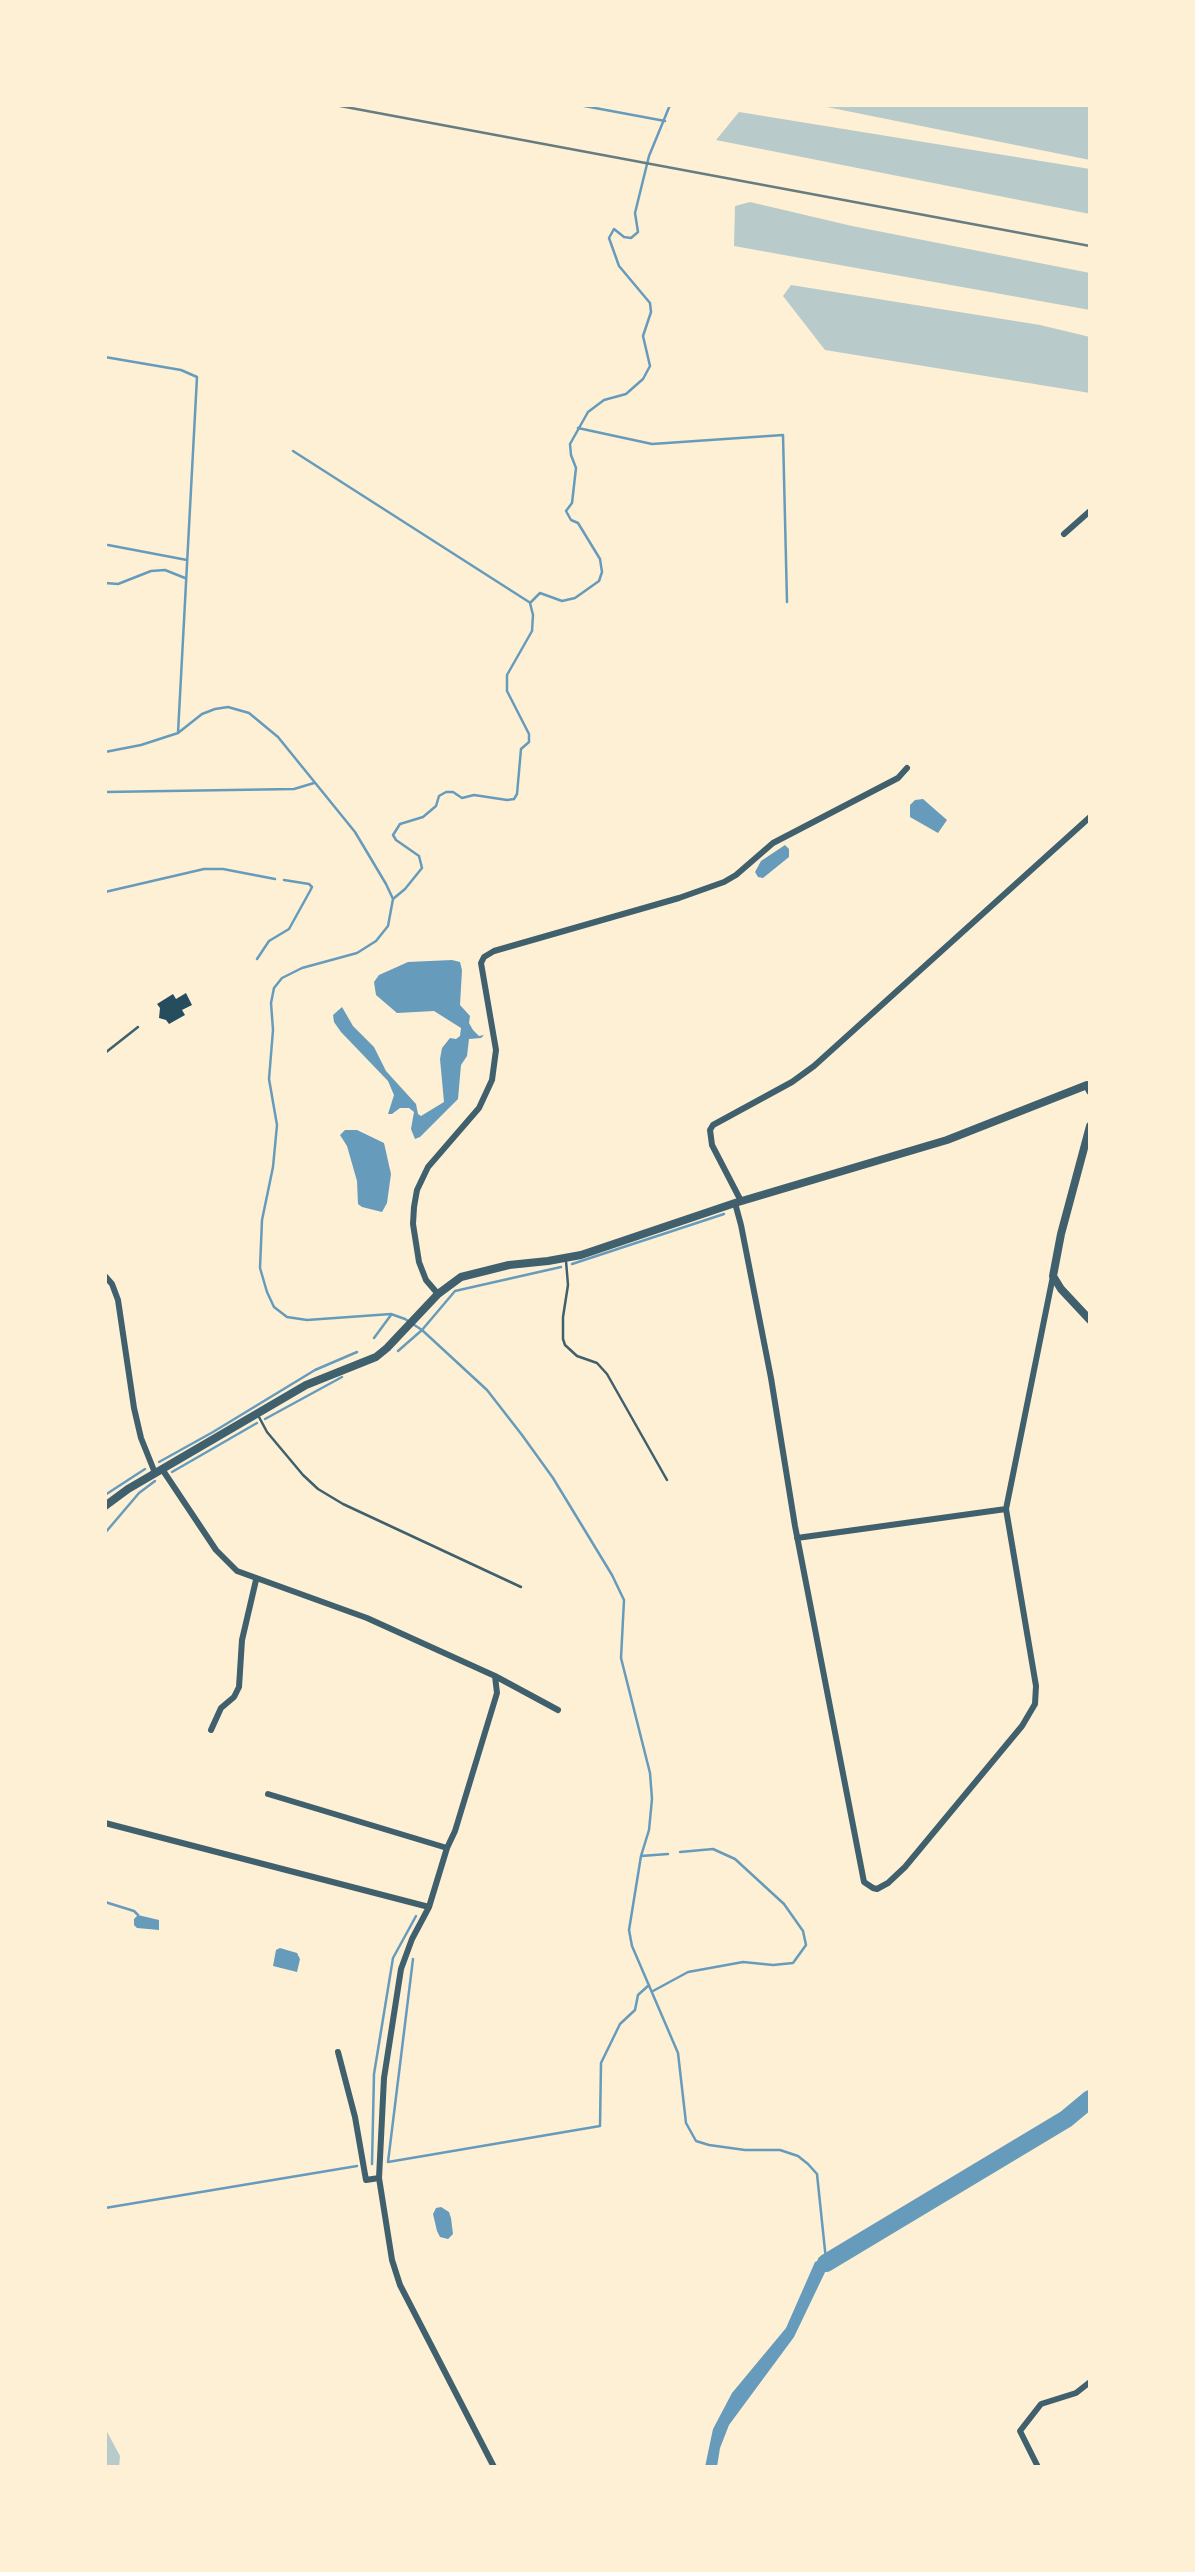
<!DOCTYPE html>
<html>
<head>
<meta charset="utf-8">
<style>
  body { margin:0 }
  #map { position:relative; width:1195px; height:2572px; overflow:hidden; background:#fdf0d5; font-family:"Work Sans",sans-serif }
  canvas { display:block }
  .frame { position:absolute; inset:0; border:107px solid #fdf0d5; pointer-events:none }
</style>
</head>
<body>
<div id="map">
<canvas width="1195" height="2572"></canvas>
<div class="frame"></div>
</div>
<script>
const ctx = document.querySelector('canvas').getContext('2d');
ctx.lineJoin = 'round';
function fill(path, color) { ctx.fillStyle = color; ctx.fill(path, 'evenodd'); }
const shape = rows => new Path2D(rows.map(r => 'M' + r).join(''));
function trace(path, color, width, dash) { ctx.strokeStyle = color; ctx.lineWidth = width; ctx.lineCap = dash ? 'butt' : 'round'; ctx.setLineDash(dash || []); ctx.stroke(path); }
const green = shape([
  [817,105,1090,105,1090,160],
  [739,112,1090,169,1090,214,716,140],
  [750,202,852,226,1090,273,1090,310,734,246,735,206],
  [791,285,1040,325,1090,337,1090,393,825,350,783,296],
  [105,2428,120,2456,119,2467,105,2467]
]);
const water = shape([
  [923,799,947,820,938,833,910,817,910,805,915,800],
  [785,845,789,849,789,857,763,878,758,877,755,872,761,861],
  [452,960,460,962,462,970,460,1005,470,1016,469,1023,473,1030,479,1036,484,1035,481,1038,469,1039,467,1056,461,1065,458,1099,420,1137,415,1139,411,1129,414,1112,409,1108,400,1108,392,1114,388,1114,394,1095,388,1081,341,1032,334,1022,333,1015,342,1007,353,1026,374,1047,386,1071,416,1104,418,1114,421,1116,444,1102,440,1059,442,1048,450,1038,456,1039,460,1036,461,1028,434,1011,397,1013,376,995,374,982,379,975,408,962],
  [345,1130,357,1130,384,1143,391,1174,387,1203,382,1212,362,1207,358,1204,357,1181,347,1146,340,1135],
  [138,1915,159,1920,159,1930,137,1928,134,1925,134,1919],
  [280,1948,297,1953,300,1959,297,1972,273,1966,276,1950],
  [441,2207,449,2212,451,2218,453,2234,448,2239,440,2237,437,2231,433,2214,436,2208],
  [851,2246,828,2266,794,2337,729,2425,720,2448,717,2467,705,2467,713,2429,732,2393,786,2328,815,2262]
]);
const stream = shape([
  [579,105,665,121],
  [105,357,181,370,197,377,178,733],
  [578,428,652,444,783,435,787,602],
  [293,451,529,602],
  [108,545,187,560],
  [105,583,118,584,151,571,165,570,185,578],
  [105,752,141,745,178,733,202,714,215,709,228,707,249,713,278,737,355,832,386,884,393,899,388,926,376,941,357,953,302,968,282,978,274,988,271,1003,273,1030,269,1079,277,1125,273,1167,262,1220,260,1268,267,1292,274,1307,287,1317,307,1320,391,1314,405,1319,422,1330,487,1390,522,1435,553,1478,612,1575,624,1600,621,1658,650,1773,652,1799,649,1830,641,1856,629,1930,632,1946,678,2053,686,2123,696,2141,709,2145,745,2150,780,2150,798,2156,808,2164,817,2174,826,2260],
  [105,792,294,789,314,783],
  [105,892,204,869,223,869,275,879],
  [393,899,405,889,422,868,419,856,396,840,393,835,400,824,423,817,436,806,439,796,446,792,453,792,462,798,474,795,507,800,514,799,517,794,521,749,529,742,529,734,507,691,507,675,532,631,533,615,530,603,540,593,562,601,575,598,599,581,602,572,600,559,578,523,571,520,566,511,572,503,576,468,571,455,570,444,588,412,604,400,626,394,643,379,650,366,643,336,651,312,650,303,619,266,609,238,614,229,624,237,631,238,638,232,635,213,649,156,670,105],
  [257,959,269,941,289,929,310,891,312,887,309,884,284,880],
  [572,1264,724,1214],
  [374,1338,391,1315],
  [398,1351,422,1330,455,1291,561,1267],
  [265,1419,342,1377],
  [159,1462,213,1432,315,1370,357,1352],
  [172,1472,257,1423],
  [105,1495,145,1469],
  [105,1533,139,1493,155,1481],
  [641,1856,668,1854],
  [105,1902,134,1911,138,1915],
  [413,1959,388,2162,600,2126,601,2063,620,2024,635,2010,638,1995,649,1985],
  [653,1991,688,1972,743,1962,773,1965,793,1963,806,1945,803,1931,784,1904,735,1859,713,1849,680,1852],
  [372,2164,374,2074,393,1958,416,1916],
  [105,2208,357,2166]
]);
const river = shape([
  [826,2263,1066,2119,1090,2099]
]);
const building = shape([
  [186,993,192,1005,182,1010,185,1015,169,1024,166,1020,159,1018,160,1008,157,1004,173,994,176,999]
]);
const service = shape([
  [105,1053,138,1027],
  [566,1261,568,1285,563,1317,563,1339,565,1345,577,1356,597,1363,607,1374,667,1480],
  [259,1417,267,1432,303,1475,318,1489,343,1504,521,1587]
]);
const minor = shape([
  [1064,534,1090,511],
  [741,1201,712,1145,710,1130,713,1125,792,1082,814,1066,1090,817],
  [735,1203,741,1225,771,1378,795,1526,864,1882,873,1888,877,1889,888,1883,905,1867,1022,1726,1035,1704,1036,1686,1006,1509,1053,1276],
  [105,1276,112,1284,118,1300,134,1408,141,1438,155,1473],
  [438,1294,426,1280,419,1262,413,1224,414,1207,417,1190,428,1167,479,1108,492,1080,496,1050,481,963,484,957,494,951,679,898,724,882,736,875,773,843,898,778,907,768],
  [162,1469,216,1550,237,1571,367,1618,495,1676,558,1710],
  [797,1538,1006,1509],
  [211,1730,221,1708,234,1697,239,1687,242,1640,256,1580],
  [268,1794,447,1848],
  [105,1823,429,1907],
  [338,2052,355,2117,366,2180,379,2178],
  [494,2467,400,2285,392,2260,379,2178,384,2078,401,1969,412,1939,429,1907,447,1848,455,1831,497,1693,495,1676],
  [1038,2467,1020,2431,1041,2404,1076,2393,1090,2382]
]);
const tertiary = shape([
  [1090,1126,1061,1234,1053,1276,1061,1289,1090,1320],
  [105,1506,128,1489,306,1385,376,1357,387,1348,438,1294,461,1277,509,1265,548,1261,581,1255,735,1203,947,1140,1087,1085,1090,1091]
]);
const rail = shape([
  [335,105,1090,246]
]);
fill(green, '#b9caca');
fill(water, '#669bbc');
trace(stream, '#669bbc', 2.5);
trace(river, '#669bbc', 18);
fill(building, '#264d5e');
trace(service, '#3f606c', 2.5);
trace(minor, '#3f606c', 6);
trace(tertiary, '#3f606c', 8);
trace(rail, '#657d81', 2.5);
</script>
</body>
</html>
